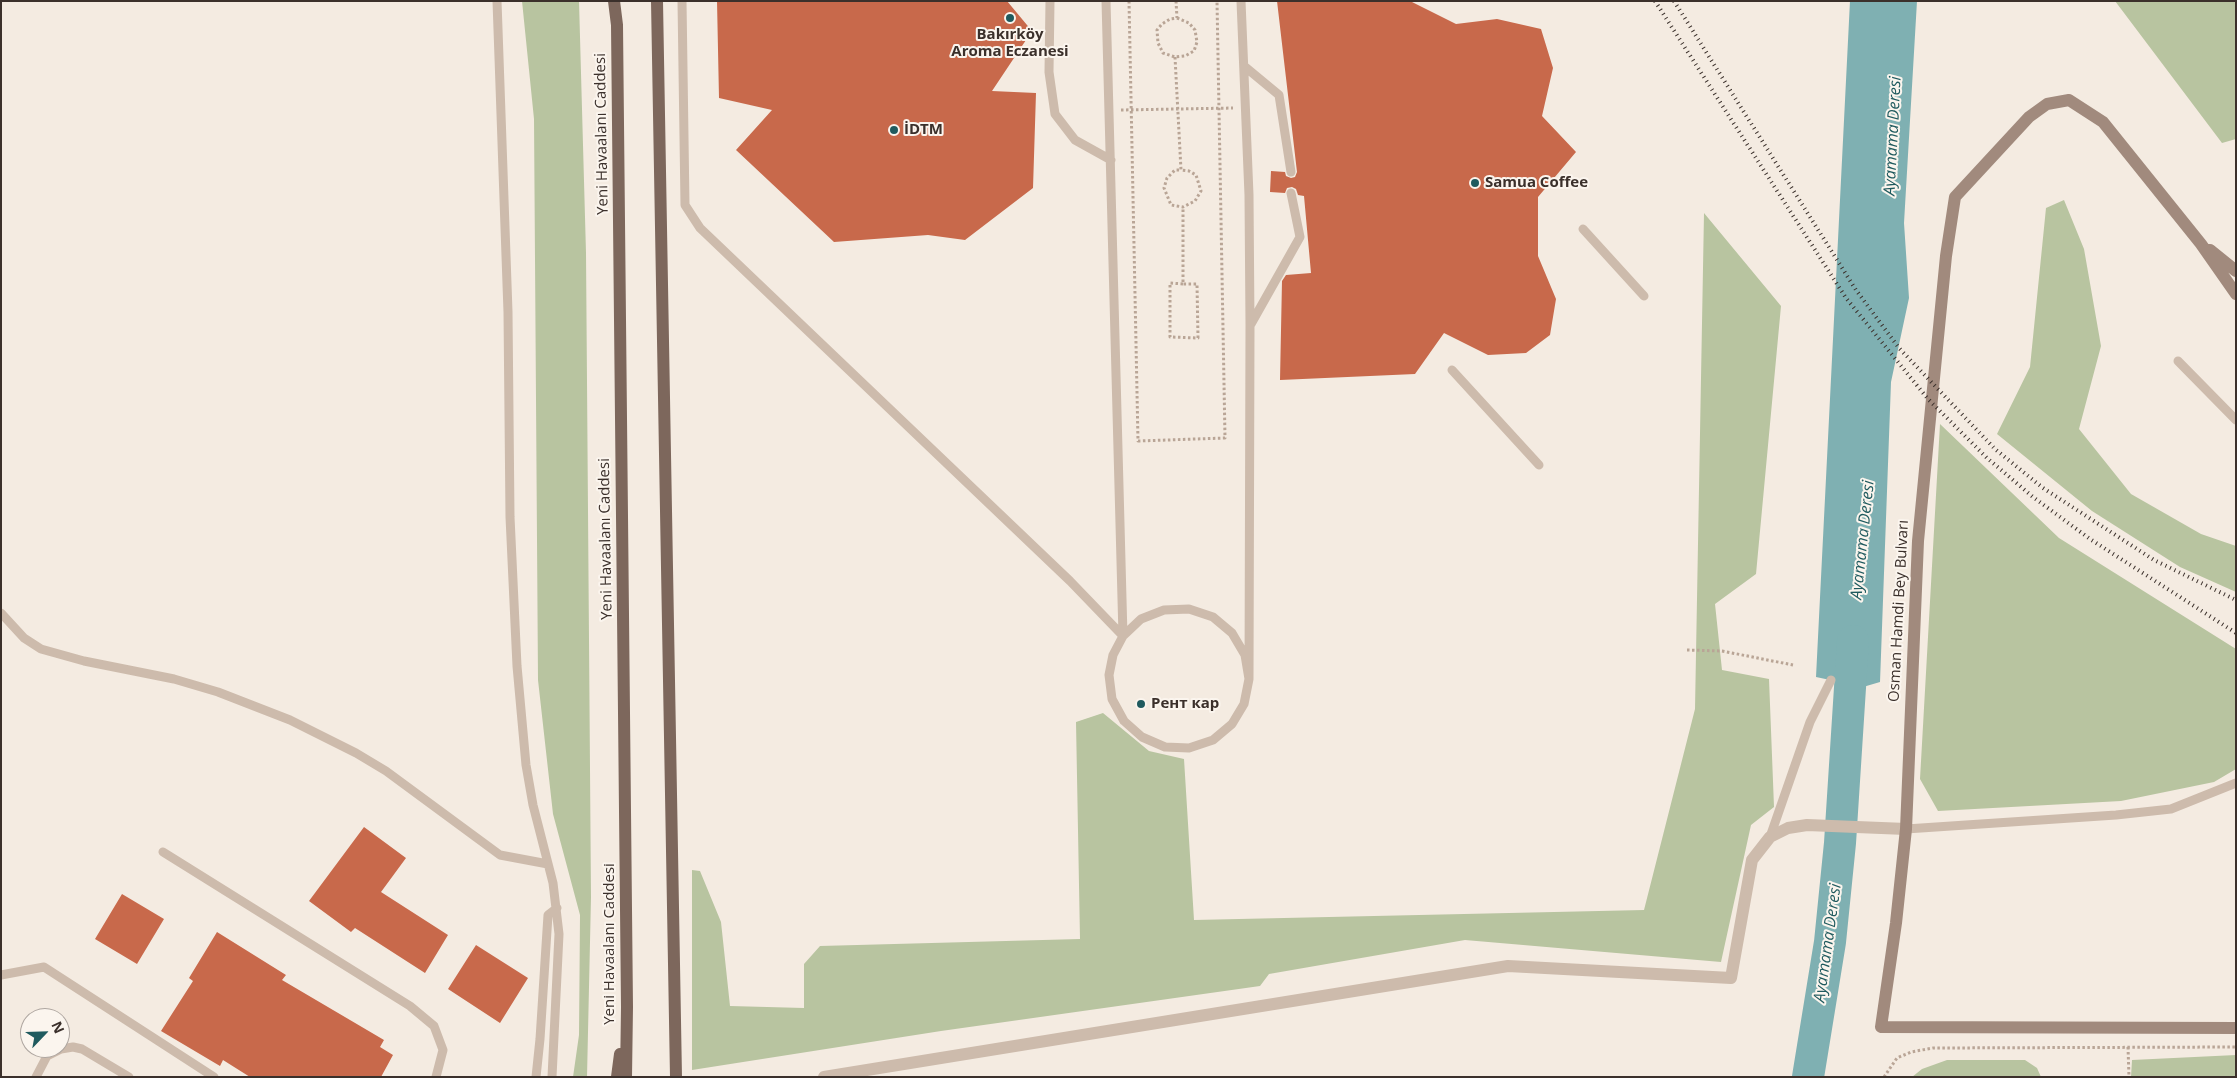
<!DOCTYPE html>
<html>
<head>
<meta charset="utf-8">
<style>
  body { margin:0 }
  #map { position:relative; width:2237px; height:1078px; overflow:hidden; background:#f4ebe1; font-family:"Open Sans",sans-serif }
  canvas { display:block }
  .frame { position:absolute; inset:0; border:2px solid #3b302b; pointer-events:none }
  .north { position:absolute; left:20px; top:1008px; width:50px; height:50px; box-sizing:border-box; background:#fbf5ee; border:1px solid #aea6a0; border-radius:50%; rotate:66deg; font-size:14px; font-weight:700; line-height:20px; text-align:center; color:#3b302b }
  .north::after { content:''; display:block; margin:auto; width:18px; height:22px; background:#1f5a5e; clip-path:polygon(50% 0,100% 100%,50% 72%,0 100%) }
</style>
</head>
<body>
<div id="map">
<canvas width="2237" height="1078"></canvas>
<div class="frame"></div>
<div class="north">N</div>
</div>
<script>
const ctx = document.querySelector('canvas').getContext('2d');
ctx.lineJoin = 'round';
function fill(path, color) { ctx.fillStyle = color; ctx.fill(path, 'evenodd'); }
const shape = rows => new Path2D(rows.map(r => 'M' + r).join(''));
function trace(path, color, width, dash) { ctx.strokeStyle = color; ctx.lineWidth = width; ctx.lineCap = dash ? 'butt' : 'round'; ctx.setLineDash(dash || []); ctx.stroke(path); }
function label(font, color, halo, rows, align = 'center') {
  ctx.font = font + ' "Open Sans",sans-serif'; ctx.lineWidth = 4; ctx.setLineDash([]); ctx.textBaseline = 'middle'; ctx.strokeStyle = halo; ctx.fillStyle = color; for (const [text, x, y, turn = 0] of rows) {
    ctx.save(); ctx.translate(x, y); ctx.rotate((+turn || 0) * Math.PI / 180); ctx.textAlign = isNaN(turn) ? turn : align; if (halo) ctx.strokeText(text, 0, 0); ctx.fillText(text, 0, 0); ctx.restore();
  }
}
const green = shape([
  [522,1,579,1,586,253,591,897,587,1077,573,1077,579,1035,580,915,553,814,538,680,534,119],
  [2115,1,2236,1,2236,139,2222,143],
  [2064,200,2084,249,2101,346,2079,429,2131,494,2201,534,2236,546,2236,592,2180,567,2092,511,1997,434,2030,367,2046,208],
  [1704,213,1781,306,1756,574,1715,604,1722,670,1769,679,1774,807,1751,825,1721,962,1465,940,1269,974,1260,986,941,1031,692,1070,692,870,700,871,721,922,730,1006,804,1008,804,964,820,946,1080,939,1076,722,1103,713,1149,751,1184,759,1194,920,1644,910,1695,709],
  [1940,424,2059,538,2236,649,2236,769,2214,782,2121,801,1938,811,1920,779],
  [2236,1055,2236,1077,2131,1077,2132,1060],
  [1947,1060,2025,1060,2037,1068,2041,1077,1912,1077,1922,1069]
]);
const water = shape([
  [1850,1,1917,1,1904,223,1909,298,1891,382,1880,682,1863,687,1816,677]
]);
const river = shape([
  [1808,1077,1830,942,1840,843,1853,641]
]);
const building = shape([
  [717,1,1007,1,1032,31,992,91,1036,93,1033,188,965,240,928,235,834,242,736,150,772,110,719,98],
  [1277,1,1410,1,1456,24,1497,19,1541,29,1553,68,1542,116,1576,152,1538,197,1538,256,1556,299,1550,335,1526,353,1488,355,1444,333,1415,374,1280,380,1282,281,1286,275,1311,273,1304,196,1298,195,1296,189,1292,187,1287,188,1285,193,1270,192,1271,171,1285,172,1286,176,1291,178,1295,177,1297,172],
  [364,827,406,858,381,892,448,935,425,973,355,928,351,932,309,901],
  [122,894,164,919,137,964,95,939],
  [217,932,286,975,282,980,384,1040,380,1047,393,1055,381,1077,250,1077,223,1060,220,1066,161,1031,193,981,189,978],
  [476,945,528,978,500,1023,448,989]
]);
const path = shape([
  [1129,1,1138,441,1225,438,1217,1],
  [1176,1,1177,18],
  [1177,18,1189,23,1195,30,1197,42,1194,51,1185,56,1175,57,1163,53,1158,43,1157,30,1162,24,1170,19,1177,18],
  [1175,57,1181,170,1189,171,1196,175,1201,191,1195,201,1183,207,1171,205,1164,188,1167,178,1175,170,1181,170],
  [1121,110,1233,108],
  [1183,284,1170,283,1170,337,1198,338,1197,284,1183,284,1183,207],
  [1687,650,1722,651,1793,665],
  [2128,1047,2129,1077],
  [1884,1077,1897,1058,1911,1052,1933,1048,2236,1047]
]);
const lane = shape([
  [497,1,508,312,510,517,517,666,526,765,533,805,553,883,559,934,552,1077],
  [682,1,685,205,700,228,1070,581,1123,636],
  [1050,1,1049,72,1055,114,1075,140,1111,160],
  [1106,1,1123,636],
  [1241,1,1249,195,1250,325,1249,679,1244,704,1232,724,1213,740,1189,748,1165,747,1142,737,1124,721,1112,699,1109,675,1113,655,1123,636,1141,619,1164,610,1189,609,1213,617,1232,633,1245,655,1249,679],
  [1244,66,1279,95,1291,172],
  [1583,229,1644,296],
  [1251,324,1300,237,1291,193],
  [2178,361,2236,420],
  [1452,370,1539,465],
  [1,613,24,638,41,649,84,661,174,679,218,692,290,720,356,753,386,771,500,855,548,864],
  [1906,829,2116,815,2171,809,2236,783],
  [1770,837,1810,722,1831,680],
  [163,852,410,1006,434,1026,443,1050,436,1077],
  [1,975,44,967,214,1077],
  [36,1077,47,1056,61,1049,73,1047,82,1049,129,1077],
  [536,1077,540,1039,548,915,557,908]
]);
const street = shape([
  [824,1077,1508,966,1731,978,1752,860,1770,837,1788,828,1807,825,1906,829]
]);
const secondary = shape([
  [2210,250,2236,271],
  [2236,294,2201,244,2103,122,2069,100,2047,104,2029,117,1955,197,1946,256,1918,541,1906,829,1896,923,1881,1027,2236,1028]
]);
const primary = shape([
  [614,1,617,25,627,1007,626,1077],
  [657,1,676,1077],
  [617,1077,620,1054]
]);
const rail = shape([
  [1655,1,1846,298,1928,399,1987,458,2033,497,2090,539,2236,633],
  [1674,1,1856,290,1899,348,1995,449,2043,488,2154,560,2236,600]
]);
const markers = [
  [1010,18,5,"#1f5a5e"],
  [894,130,5,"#1f5a5e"],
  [1475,183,5,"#1f5a5e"],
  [1141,704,5,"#1f5a5e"]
];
const poiNames = [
  ["Bakırköy",1010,35,"center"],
  ["Aroma Eczanesi",1010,52,"center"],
  ["İDTM",904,130],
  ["Samua Coffee",1485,183],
  ["Рент кар",1151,704]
];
const streetNames = [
  ["Yeni Havaalanı Caddesi",602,134,-91],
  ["Yeni Havaalanı Caddesi",606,539,-91],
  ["Osman Hamdi Bey Bulvarı",1899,611,-87],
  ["Yeni Havaalanı Caddesi",610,944,-90]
];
const waterNames = [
  ["Ayamama Deresi",1893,136,-87],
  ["Ayamama Deresi",1863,540,-84],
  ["Ayamama Deresi",1828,943,-82]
];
fill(green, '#b8c4a0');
fill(water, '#7fb0b2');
trace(river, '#7fb0b2', 32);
fill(building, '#c8694b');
trace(path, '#b9a596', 3, [2.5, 2.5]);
trace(lane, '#cdbbac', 9);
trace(street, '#cdbbac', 12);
trace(secondary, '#a18a7d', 12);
trace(primary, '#7d675c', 12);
trace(rail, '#3b302b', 4, [1, 4]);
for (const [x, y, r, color] of markers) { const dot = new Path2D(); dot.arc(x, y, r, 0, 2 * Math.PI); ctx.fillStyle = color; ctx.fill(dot); trace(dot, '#fbf5ee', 2); }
label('bold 15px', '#3b302b', '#fbf5ee', poiNames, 'left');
label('15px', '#3b302b', '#fbf5ee', streetNames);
label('italic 16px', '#1f5a5e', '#fbf5ee', waterNames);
</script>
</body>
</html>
